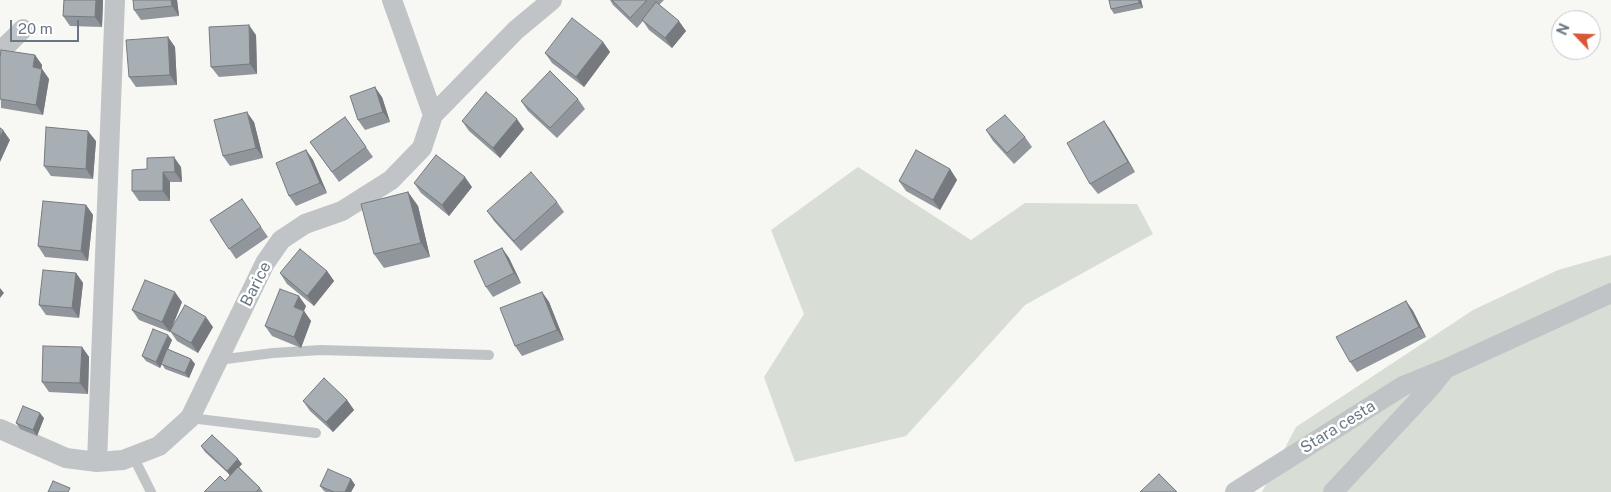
<!DOCTYPE html>
<html>
<head>
<meta charset="utf-8">
<style>
  body { margin:0 }
  #map { position:relative; width:1611px; height:492px; overflow:hidden; background:#f7f7f4; font-family:"Public Sans",sans-serif }
  canvas { display:block }
  .north { position:absolute; left:1551px; top:10px; width:50px; height:50px; box-sizing:border-box; background:#fff; border:1px solid #c3c9cd; border-radius:50%; rotate:294deg; font-size:14px; font-weight:700; line-height:20px; text-align:center; color:#687783 }
  .north::after { content:''; display:block; margin:auto; width:18px; height:22px; background:#d75834; clip-path:polygon(50% 0,100% 100%,50% 72%,0 100%) }
  .scale { position:absolute; left:10px; top:20px; width:69px; height:22px; box-sizing:border-box; border:2px solid #687783; border-top:0; padding-left:6px; font-size:15px; line-height:18px; white-space:nowrap; color:#687783; -webkit-text-stroke:4px #fff; paint-order:stroke }
</style>
</head>
<body>
<div id="map">
<canvas width="1611" height="492"></canvas>
<div class="north">N</div>
<div class="scale">20 m</div>
</div>
<script>
const ctx = document.querySelector('canvas').getContext('2d');
ctx.lineJoin = 'round';
function fill(path, color) { ctx.fillStyle = color; ctx.fill(path, 'evenodd'); }
const shape = rows => new Path2D(rows.map(r => 'M' + r).join(''));
function trace(path, color, width, dash) { ctx.strokeStyle = color; ctx.lineWidth = width; ctx.lineCap = dash ? 'butt' : 'round'; ctx.setLineDash(dash || []); ctx.stroke(path); }
function label(font, color, halo, rows, align = 'center') {
  ctx.font = font + ' "Public Sans",sans-serif'; ctx.lineWidth = 5; ctx.setLineDash([]); ctx.textBaseline = 'middle'; ctx.strokeStyle = halo; ctx.fillStyle = color; for (const [text, x, y, turn = 0] of rows) {
    ctx.save(); ctx.translate(x, y); ctx.rotate((+turn || 0) * Math.PI / 180); ctx.textAlign = isNaN(turn) ? turn : align; if (halo) ctx.strokeText(text, 0, 0); ctx.fillText(text, 0, 0); ctx.restore();
  }
}
const green = shape([
  [858,167,971,240,1025,203,1137,204,1153,234,1025,305,906,436,795,462,764,377,804,314,771,230],
  [1611,255,1611,492,1262,492,1296,427,1473,310,1558,270]
]);
const lane = shape([
  [218,360,273,353,321,350,489,355],
  [190,418,316,433],
  [133,456,151,492]
]);
const street = shape([
  [392,0,433,115],
  [0,52,23,29],
  [0,429,66,458,97,462,123,460,159,446,190,418,265,263,281,240,305,224,342,211,391,180,422,148,433,115,516,30,552,0],
  [97,462,115,0],
  [1235,492,1403,386,1445,369],
  [1333,492,1430,388,1445,369,1611,293]
]);
const wall = shape([
  [64,0,103,0,102,27,70,26,63,16],
  [177,0,179,16,141,20,134,10],
  [610,0,664,0,659,5,686,31,672,48,649,30,643,21,637,28,613,5],
  [1109,0,1141,0,1143,8,1114,14,1111,9],
  [256,35,257,74,219,77,211,67],
  [168,37,175,47,177,85,136,87,129,77],
  [603,42,610,52,584,87,552,63,545,53],
  [35,55,42,65,42,69,49,79,43,115,1,108,0,58],
  [382,97,390,122,365,130,358,120],
  [578,99,585,109,557,138,528,111,521,101],
  [345,117,373,157,339,182,310,142],
  [462,121,524,129,500,158,469,131],
  [1104,121,1111,131,1135,172,1098,194,1090,184],
  [254,122,263,158,230,166,223,156],
  [986,130,1025,137,1032,147,1014,164,993,141],
  [96,141,93,179,51,176,44,166],
  [306,150,313,160,327,193,296,206,289,196],
  [181,167,182,182,170,182,170,201,139,201,132,191,147,169],
  [950,169,957,180,940,210,906,191,899,181],
  [414,183,472,187,449,216,421,193],
  [408,192,418,206,430,257,384,268,374,254],
  [242,199,268,237,236,259,210,220],
  [557,202,564,212,521,251,494,221,487,211],
  [86,205,93,215,88,261,45,257,38,246],
  [502,248,509,258,521,283,493,297,486,287],
  [327,271,334,281,314,306,287,284,280,273],
  [76,273,83,283,79,318,46,315,39,305],
  [542,292,549,302,564,340,522,356,515,346],
  [1406,301,1413,311,1426,337,1357,372,1350,362],
  [182,302,172,328,213,327,198,353,177,341,170,331,170,332,139,320,132,310],
  [306,306,304,311,311,321,301,348,272,336,265,326],
  [172,340,168,349,191,359,195,364,189,378,165,369,162,364,160,368,146,361,142,356],
  [82,347,89,357,88,394,49,392,42,382],
  [347,400,354,410,333,432,310,411,303,401],
  [44,418,37,436,20,429,16,423],
  [201,446,242,464,239,467,260,488,263,492,204,492,225,481,230,475,205,452],
  [351,479,355,485,351,492,326,492,324,491,320,486]
]);
const shadedWall = shape([
  [96,0,103,0,102,27,95,17],
  [171,0,177,0,179,16,172,6],
  [1139,0,1141,0,1143,8,1139,3],
  [679,21,686,31,672,48,665,38],
  [249,25,256,35,257,74,250,64],
  [168,37,175,47,177,85,170,75],
  [603,42,610,52,584,87,576,77],
  [35,55,42,65,40,77,33,67],
  [42,69,49,79,43,115,36,105],
  [375,87,382,97,390,122,383,112],
  [247,112,254,122,263,158,256,148],
  [517,119,524,129,500,158,493,148],
  [1104,121,1111,131,1135,172,1128,162],
  [3,130,10,140,0,162,0,137],
  [88,131,96,141,93,179,86,169],
  [306,150,313,160,327,193,320,183],
  [174,157,181,167,182,182,175,172],
  [950,169,957,180,940,210,933,200],
  [163,172,170,182,170,201,163,191],
  [465,177,472,187,449,216,442,205],
  [408,192,418,206,430,257,421,243],
  [86,205,93,215,88,261,81,251],
  [502,248,509,258,521,283,514,273],
  [327,271,334,281,314,306,307,296],
  [76,273,83,283,79,318,72,308],
  [0,288,4,293,0,298],
  [175,292,182,302,170,332,162,322],
  [542,292,549,302,564,340,557,330],
  [299,296,306,306,301,317,294,307],
  [1406,301,1413,311,1426,337,1419,327],
  [304,311,311,321,301,348,294,337],
  [206,317,213,327,198,353,191,343],
  [168,335,172,340,160,368,156,362],
  [82,347,89,357,88,394,80,383],
  [191,359,195,364,189,378,185,373],
  [347,400,354,410,333,432,326,422],
  [40,413,44,418,37,436,33,430],
  [238,459,242,464,230,476,227,471],
  [351,479,355,485,351,492,345,492]
]);
const building = shape([
  [64,0,96,0,95,17,63,16,64,0],
  [133,0,171,0,172,6,134,10,133,0],
  [612,0,647,0,630,18,612,0],
  [1109,0,1139,0,1139,3,1111,9,1109,0],
  [656,2,679,21,665,38,642,20,656,2],
  [572,18,603,42,576,77,545,53,572,18],
  [249,25,250,64,211,67,209,27,249,25],
  [168,37,170,75,129,77,126,40,168,37],
  [1,50,35,55,33,67,42,69,36,105,0,99,0,58,1,50],
  [550,71,578,99,550,128,521,101,550,71],
  [375,87,383,112,358,120,350,96,375,87],
  [486,92,517,119,493,148,462,121,486,92],
  [247,112,256,148,223,156,214,120,247,112],
  [1005,115,1025,137,1007,153,986,130,1005,115],
  [345,117,366,147,332,172,310,142,345,117],
  [1104,121,1128,162,1090,184,1067,143,1104,121],
  [46,127,88,131,86,169,44,166,46,127],
  [0,128,3,130,0,137,0,128],
  [306,150,320,183,289,196,276,163,306,150],
  [916,150,950,169,933,200,899,181,916,150],
  [436,155,465,177,442,205,414,183,436,155],
  [174,157,175,172,163,172,163,191,132,191,132,170,147,169,147,158,174,157],
  [531,172,557,202,514,241,487,211,531,172],
  [408,192,421,243,374,254,361,204,408,192],
  [242,199,261,227,229,249,210,220,242,199],
  [43,201,86,205,81,251,38,246,43,201],
  [502,248,514,273,486,287,474,261,502,248],
  [300,249,327,271,307,296,280,273,300,249],
  [43,270,76,273,72,308,39,305,43,270],
  [145,280,175,292,162,322,132,310,145,280],
  [280,289,299,296,294,307,304,311,294,337,265,326,280,289],
  [542,292,557,330,515,346,500,308,542,292],
  [1406,301,1419,327,1350,362,1336,337,1406,301],
  [185,305,206,317,191,343,170,331,185,305],
  [153,329,168,335,156,362,142,356,153,329],
  [43,346,82,347,80,383,42,382,43,346],
  [167,349,191,359,185,373,161,364,167,349],
  [324,378,347,400,326,422,303,401,324,378],
  [23,406,40,413,33,430,16,423,23,406],
  [212,435,238,459,227,471,201,446,212,435],
  [238,467,260,488,256,492,204,492,220,476,225,481,238,467],
  [328,469,351,479,345,492,334,492,320,486,328,469],
  [1159,474,1177,492,1140,492,1159,474],
  [53,481,70,488,68,492,48,492,53,481]
]);
const streetNames = [
  ["Barice",256,284,-63],
  ["Stara cesta",1338,427,-32]
];
fill(green, '#d8ddd5');
trace(lane, '#c0c4c7', 10);
trace(street, '#c0c4c7', 20);
fill(wall, '#90969b');
fill(shadedWall, '#767a7e');
fill(building, '#a8afb4');
trace(building, '#767a7e', 1);
label('16px', '#687783', '#fff', streetNames);
</script>
</body>
</html>
